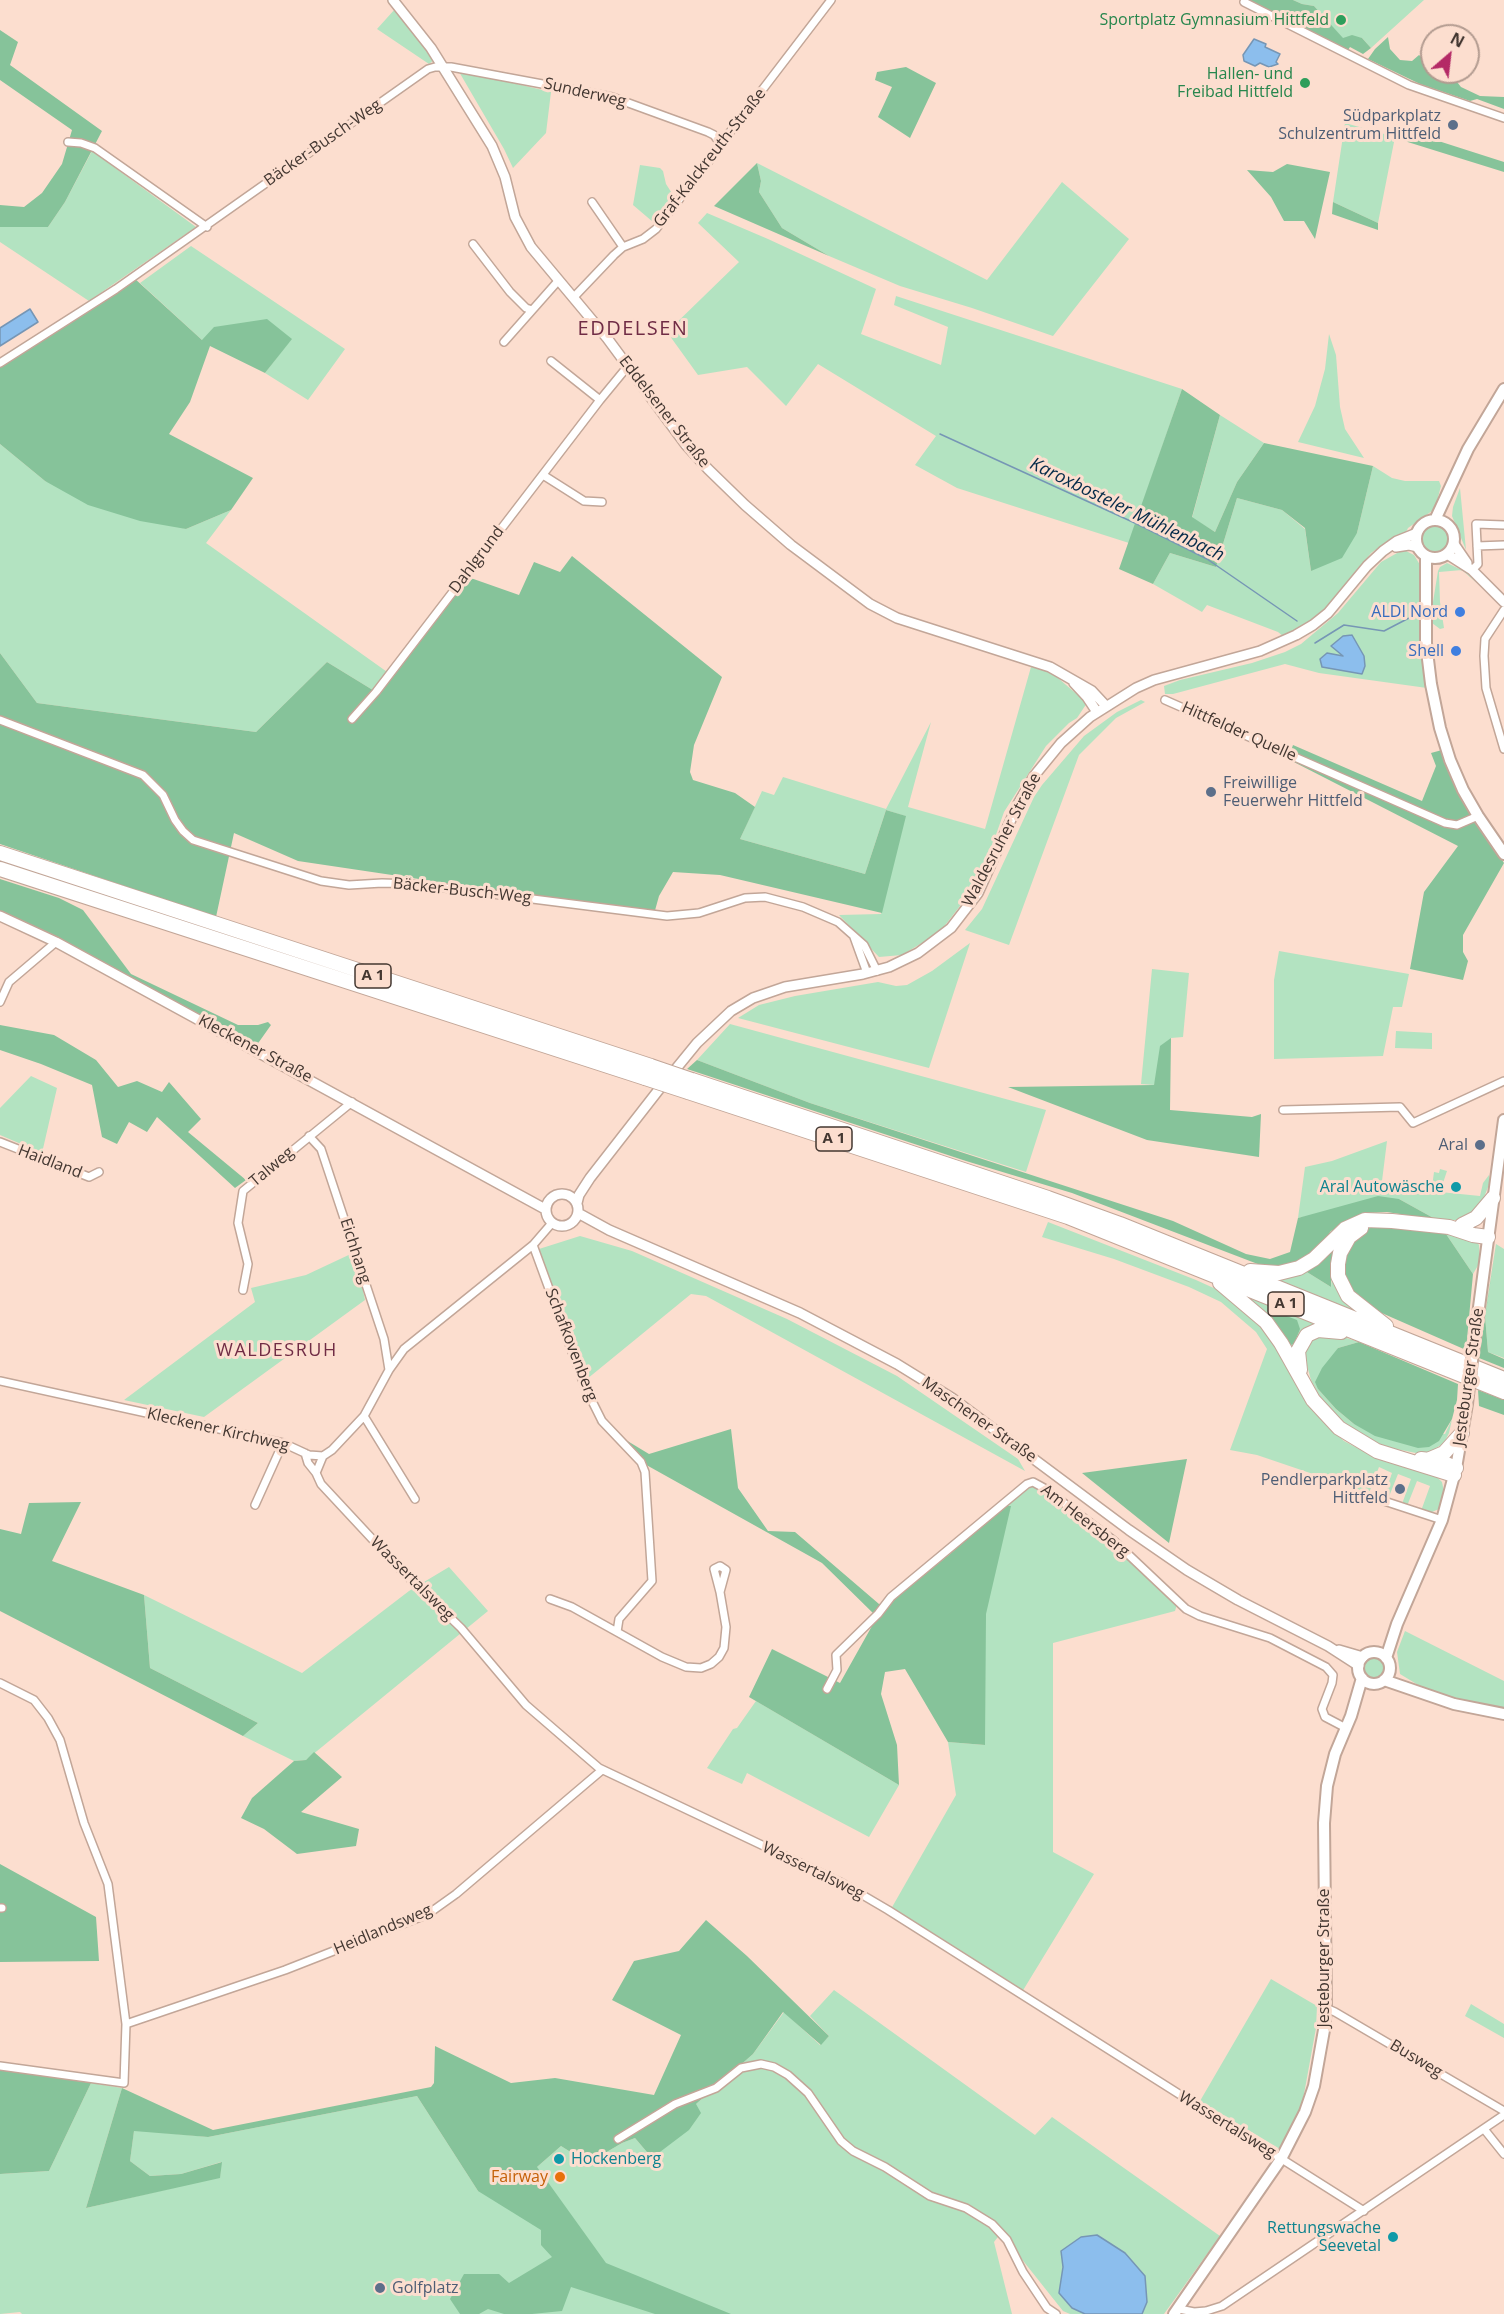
<!DOCTYPE html>
<html>
<head>
<meta charset="utf-8">
<style>
  body { margin:0 }
  #map { position:relative; width:1504px; height:2314px; overflow:hidden; background:#fcdecf; font-family:"Open Sans",sans-serif }
  canvas { display:block }
  .north { position:absolute; left:1420px; top:24px; width:60px; height:60px; box-sizing:border-box; background:#fcdecf; border:2px solid #b29b90; border-radius:50%; rotate:28deg; font-size:16px; font-weight:700; line-height:24px; text-align:center; color:#433731 }
  .north::after { content:''; display:block; margin:auto; width:21px; height:27px; background:#b42a66; clip-path:polygon(50% 0,100% 100%,50% 72%,0 100%) }
</style>
</head>
<body>
<div id="map">
<canvas width="1504" height="2314"></canvas>
<div class="north">N</div>
</div>
<script>
const ctx = document.querySelector('canvas').getContext('2d');
ctx.lineJoin = 'round';
function fill(path, color) { ctx.fillStyle = color; ctx.fill(path, 'evenodd'); }
const shape = rows => new Path2D(rows.map(r => 'M' + r).join(''));
function trace(path, color, width, dash) { ctx.strokeStyle = color; ctx.lineWidth = width; ctx.lineCap = dash ? 'butt' : 'round'; ctx.setLineDash(dash || []); ctx.stroke(path); }
function label(font, color, halo, rows, align = 'center') {
  ctx.font = font + ' "Open Sans",sans-serif'; ctx.lineWidth = 6; ctx.setLineDash([]); ctx.textBaseline = 'middle'; ctx.strokeStyle = halo; ctx.fillStyle = color; for (const [text, x, y, turn = 0] of rows) {
    ctx.save(); ctx.translate(x, y); ctx.rotate((+turn || 0) * Math.PI / 180); ctx.textAlign = isNaN(turn) ? turn : align; if (halo) ctx.strokeText(text, 0, 0); ctx.fillText(text, 0, 0); ctx.restore();
  }
}
const green = shape([
  [1293,0,1424,0,1371,48,1362,38,1347,37,1343,39,1314,6,1302,4],
  [395,9,434,60,429,64,377,29],
  [458,70,551,92,546,133,513,168,504,149],
  [1345,123,1395,137,1378,223,1333,202],
  [92,151,196,227,89,301,0,242,0,227,48,227,65,202],
  [757,163,987,280,1062,182,1129,239,1053,336,972,308,900,286,829,256,782,228,759,192,761,181],
  [640,165,660,168,663,171,666,184,675,198,653,222,633,205],
  [707,213,768,239,876,289,861,334,941,365,948,327,894,305,896,296,1182,389,1129,543,957,488,915,465,936,436,818,364,786,406,747,367,698,375,667,332,739,262,698,223],
  [191,246,345,349,308,400,265,373,291,339,202,340,140,283],
  [1329,334,1336,355,1340,407,1345,429,1364,458,1298,442,1315,406,1325,369],
  [1220,415,1264,443,1237,482,1215,532,1192,518],
  [0,444,45,481,186,529,231,510,206,543,390,674,376,692,327,662,256,732,37,703,0,653],
  [1373,466,1392,478,1405,481,1439,481,1441,486,1437,501,1432,511,1408,528,1405,534,1391,539,1371,553,1334,601,1306,625,1284,637,1278,632,1207,605,1202,612,1153,584,1170,553,1216,567,1237,498,1282,510,1305,529,1311,571,1357,533],
  [1460,488,1466,550,1452,516,1453,507],
  '1421 539a14 14 0 1 1 28 0a14 14 0 1 1-28 0Z',
  [1406,551,1414,555,1423,570,1420,605,1427,688,1319,673,1285,664,1173,694,1165,694,1164,686,1180,680,1252,663,1285,652,1301,644,1338,613,1381,562,1399,552],
  [1447,563,1466,572,1479,585,1462,570,1439,572,1440,602,1444,628,1440,629,1432,623,1433,602,1438,571,1440,567],
  [1031,667,1051,672,1087,703,1077,718,1069,723,1046,746,1004,812,987,860,963,902,940,932,902,955,879,957,839,915,881,914,905,816,886,810,865,874,740,839,762,791,774,795,783,777,886,809,931,722,908,807,985,829],
  [1141,700,1145,702,1116,718,1079,755,1009,945,965,930,982,909,1034,797,1042,785,1084,736,1117,712],
  [970,943,929,1068,738,1018,759,1005,795,996,878,982,896,986,907,985,932,971],
  [1279,951,1409,974,1402,1007,1393,1007,1383,1056,1274,1059,1274,980],
  [1152,969,1189,973,1183,1037,1171,1038,1154,1085,1141,1084],
  [730,1024,1046,1110,1026,1172,810,1103,697,1060],
  [1396,1031,1432,1033,1432,1049,1395,1048],
  [31,1076,57,1088,42,1153,0,1135,0,1108],
  [1387,1141,1382,1181,1432,1187,1434,1172,1439,1173,1440,1169,1447,1171,1440,1192,1480,1196,1483,1183,1489,1175,1490,1182,1481,1205,1463,1220,1437,1220,1399,1199,1298,1218,1305,1167,1332,1161],
  [1048,1222,1196,1280,1218,1290,1237,1302,1270,1335,1312,1408,1329,1427,1344,1441,1378,1459,1437,1477,1442,1482,1444,1492,1442,1504,1439,1509,1432,1512,1421,1511,1430,1486,1417,1481,1407,1506,1402,1504,1411,1479,1398,1474,1388,1499,1383,1498,1392,1473,1379,1467,1369,1493,1257,1455,1230,1450,1267,1349,1256,1332,1221,1302,1189,1287,1114,1259,1042,1237],
  [1446,1234,1464,1237,1476,1241,1479,1245,1480,1262,1473,1274],
  [580,1236,632,1251,787,1319,897,1376,1018,1459,1025,1471,706,1296,691,1294,587,1379,539,1249],
  [1335,1241,1365,1315,1270,1277,1302,1269,1331,1287],
  [1496,1244,1504,1249,1504,1358,1488,1352,1485,1316],
  [355,1252,365,1300,204,1417,124,1400,255,1302,251,1288,306,1275],
  [1240,1293,1319,1325,1295,1361,1271,1311,1270,1323],
  [1331,1333,1359,1342,1338,1348,1318,1389,1336,1409,1354,1424,1445,1434,1452,1419,1449,1433,1444,1443,1430,1452,1416,1453,1386,1447,1369,1440,1352,1429,1332,1411,1319,1395,1311,1380,1304,1355,1309,1340],
  [1031,1487,1037,1487,1114,1543,1177,1604,1175,1611,1053,1643,1053,1852,1094,1874,1022,1992,891,1909,956,1795,948,1742,985,1745,985,1614,1010,1507,1005,1506],
  [449,1567,488,1611,306,1760,294,1761,243,1736,258,1723,150,1668,144,1595,302,1673,409,1591],
  [1405,1631,1504,1681,1504,1712,1428,1691,1400,1674,1397,1652],
  '1364 1669a11 11 0 1 1 22 0a11 11 0 1 1-22 0Z',
  [756,1701,899,1785,869,1837,747,1773,742,1784,707,1768,733,1729,737,1728],
  [1271,1979,1317,2006,1316,2028,1302,2105,1280,2149,1200,2101],
  [834,1990,1035,2135,1052,2117,1220,2236,1164,2314,1142,2314,1147,2302,1134,2264,1125,2253,1061,2251,1063,2267,1059,2293,1072,2308,1085,2314,1070,2314,1063,2311,1001,2233,994,2242,1012,2314,22,2314,20,2312,0,2314,0,2174,49,2171,91,2083,122,2088,86,2208,220,2177,221,2162,181,2174,150,2176,130,2161,134,2130,208,2137,417,2096,478,2191,537,2167,561,2146,588,2163,622,2143,635,2138,652,2158,696,2104,753,2054,784,2012,820,2045,829,2036,810,2016],
  [1471,2004,1504,2024,1504,2038,1465,2016]
]);
const forest = shape([
  [1249,0,1293,0,1302,4,1314,6,1343,38,1352,35,1362,38,1371,48,1363,54,1350,47,1348,50],
  [0,30,18,42,10,65,102,131,65,202,48,227,0,227,0,205,24,207,42,193,62,164,72,130,0,80],
  [1388,37,1390,49,1400,60,1412,61,1419,55,1432,66,1432,72,1449,72,1461,87,1480,96,1504,97,1504,109,1477,99,1470,101,1420,84,1368,59,1375,49],
  [906,67,936,83,910,138,878,117,892,87,875,80,877,72],
  [1401,129,1504,162,1504,172,1398,139],
  [757,163,761,181,759,192,782,228,829,256,714,206],
  [1287,164,1330,172,1315,239,1304,221,1284,221,1271,197,1247,170,1273,172],
  [1333,202,1378,223,1378,230,1332,214],
  [134,278,202,340,214,327,267,319,292,339,265,373,210,346,190,402,169,434,253,478,231,510,186,529,140,521,88,505,45,481,0,444,0,364],
  [1182,389,1220,415,1192,517,1215,532,1237,482,1264,443,1373,466,1357,533,1342,558,1311,571,1305,528,1282,510,1237,498,1216,567,1170,553,1153,584,1119,569],
  [572,556,722,677,694,745,690,772,693,780,735,793,755,807,740,839,865,874,886,810,906,816,882,913,720,875,673,872,659,896,654,914,298,861,234,833,216,917,0,844,0,653,37,703,256,732,327,662,376,692,465,576,519,595,534,562,560,572],
  [1293,745,1422,801,1436,766,1431,753,1442,750,1491,844,1504,863,1463,935,1463,952,1468,961,1463,980,1410,969,1424,892,1458,846,1288,759],
  [0,879,59,898,83,910,131,974,238,1025,258,1025,268,1022,271,1025,254,1049,0,916],
  [0,1025,54,1035,96,1060,118,1087,137,1081,162,1092,169,1082,201,1119,188,1132,246,1180,235,1188,157,1117,147,1132,129,1122,117,1144,102,1137,92,1085,41,1064,0,1050],
  [1171,1038,1170,1110,1252,1117,1261,1114,1259,1157,1147,1140,1008,1087,1154,1085,1160,1046],
  [697,1060,810,1103,1173,1221,1246,1254,1270,1259,1290,1252,1298,1218,1378,1196,1399,1199,1437,1220,1387,1212,1366,1213,1331,1231,1319,1247,1302,1261,1280,1268,1263,1266,1072,1193,966,1161,687,1069],
  [1388,1226,1446,1234,1473,1274,1466,1350,1368,1307,1352,1293,1344,1276,1347,1250,1360,1232,1372,1227],
  [1335,1241,1331,1268,1331,1287,1302,1269],
  [1496,1244,1485,1316,1488,1352,1504,1359,1504,1368,1479,1358],
  [1271,1310,1297,1320,1300,1329,1294,1344,1286,1346,1270,1323],
  [1359,1342,1458,1384,1457,1400,1452,1419,1439,1441,1429,1447,1418,1448,1375,1436,1354,1424,1336,1409,1318,1389,1315,1382,1322,1368,1338,1348],
  [1478,1390,1504,1400,1504,1415,1479,1406],
  [596,1422,649,1454,731,1429,738,1488,768,1531,795,1532,879,1604,890,1602,950,1554,1005,1506,1011,1506,986,1614,985,1745,948,1742,905,1669,885,1672,881,1694,897,1745,899,1785,749,1697,772,1649,840,1683,877,1617,822,1563,641,1462,621,1441],
  [1187,1459,1169,1543,1082,1473],
  [81,1502,52,1561,144,1595,150,1668,258,1723,243,1736,0,1611,0,1529,21,1534,29,1503],
  [314,1752,342,1777,301,1812,359,1829,356,1846,297,1854,264,1829,241,1818,252,1798,294,1761,306,1760],
  [0,1864,96,1917,99,1961,0,1962],
  [706,1920,747,1956,829,2036,821,2045,783,2012,753,2054,696,2104,701,2113,689,2130,652,2158,635,2138,622,2143,588,2163,561,2146,537,2167,606,2263,731,2314,655,2314,571,2287,562,2311,532,2314,504,2314,488,2309,479,2314,460,2314,450,2299,464,2274,499,2274,509,2283,552,2257,541,2245,541,2230,478,2191,417,2096,208,2137,134,2131,130,2161,150,2176,181,2174,222,2162,220,2178,86,2208,122,2088,213,2130,431,2087,434,2083,435,2046,511,2083,555,2078,654,2095,681,2035,612,2000,634,1961,679,1951],
  [0,2069,91,2083,49,2171,0,2174]
]);
const water = shape([
  [1254,39,1266,44,1265,47,1280,54,1276,62,1278,64,1269,67,1260,63,1255,66,1244,61,1243,55,1254,39],
  [30,309,38,322,0,346,0,328,30,309],
  [1352,635,1364,656,1365,666,1362,674,1322,667,1320,659,1327,653,1343,656,1331,646,1343,636,1352,635],
  [1097,2235,1125,2253,1145,2276,1147,2302,1142,2314,1085,2314,1072,2308,1059,2293,1063,2267,1061,2251,1081,2237,1097,2235]
]);
const stream = shape([
  [940,434,1137,524,1207,559,1297,621],
  [1315,643,1344,625,1384,631,1409,618]
]);
const minor = shape([
  [1244,2,1409,85,1504,118],
  [68,142,81,143,95,148,207,227],
  [592,202,623,247],
  [473,244,510,292,526,308,532,310],
  [573,298,614,255,623,247,643,239,656,229,717,151,719,142,727,136,831,0],
  [504,342,558,281],
  [551,361,600,400],
  [0,363,116,289,428,69,435,67,451,67,612,97,708,132,714,135,719,142],
  [543,475,584,501,602,502],
  [1477,546,1504,545],
  [1472,570,1478,564,1476,524,1504,525],
  [1504,610,1485,639,1484,656,1486,688,1504,749],
  [1165,700,1445,823,1457,825,1478,816],
  [352,719,376,692,600,400,628,366],
  [0,720,143,775,163,795,175,820,183,831,193,840,321,881,349,885,382,883,414,884,667,916,699,913,745,898,765,897,803,907,838,922,864,945,877,971],
  [854,937,867,973],
  [0,1002,9,982,56,942],
  [1283,1110,1400,1107,1413,1123,1504,1081],
  [309,1136,321,1149,384,1339,389,1370],
  [0,1142,89,1177,99,1172],
  [533,1245,585,1387,602,1421,641,1462,645,1472,652,1581,619,1619,617,1632,662,1657,686,1667,701,1668,711,1664,719,1657,724,1648,726,1627,720,1592,726,1570,720,1566,714,1569,720,1592],
  [243,1290,248,1264,238,1223,243,1191,352,1102],
  [0,1381,283,1443,309,1455,323,1456,332,1450,364,1416,389,1370,404,1349,533,1245,552,1223],
  [364,1416,415,1499],
  [305,1453,308,1463,316,1473],
  [323,1456,316,1473,321,1484,402,1571,461,1628,526,1705,599,1768,842,1883,888,1910,1364,2211],
  [1375,1498,1442,1520],
  [255,1505,283,1443],
  [550,1599,572,1607,617,1632],
  [0,1683,34,1700,48,1718,60,1740,84,1823,108,1884,126,2024,124,2083,0,2066],
  [827,1689,837,1670,836,1655,878,1614,891,1597,1027,1484,1033,1482,1044,1488,1113,1540,1186,1609,1200,1616,1270,1638,1326,1667,1333,1675,1332,1683,1322,1709,1325,1717,1346,1728],
  [0,1908,2,1908],
  [1326,2008,1335,2012,1504,2111],
  [126,2024,285,1970,428,1914,456,1894,602,1770],
  [1484,2129,1504,2154],
  [618,2139,675,2104,716,2088,741,2068,761,2064,774,2067,788,2075,808,2093,841,2141,853,2151,885,2167,930,2196,966,2208,992,2224,1007,2240,1023,2272,1047,2308,1056,2314],
  [1179,2309,1194,2312,1206,2311,1222,2306,1504,2115]
]);
const tertiary = shape([
  [393,0,431,48,492,146,505,177,515,217,531,247,607,338,686,445,708,469,745,505,791,545,870,604,897,618,1050,667,1092,691,1106,706],
  [1454,544,1467,563],
  [1396,547,1409,545,1418,547],
  [1447,554,1472,570,1504,602],
  [1074,683,1087,697,1097,712],
  [0,916,56,942,545,1209],
  '546 1210a16 16 0 1 1 32 0a16 16 0 1 1-32 0Z',
  [577,1203,579,1195,590,1178,657,1092,697,1043,731,1011,753,998,785,987,863,974,889,967,918,953,951,928,978,893,1018,804,1034,776,1061,743,1090,717,1136,688,1154,680,1260,651,1296,635,1313,625,1328,613,1367,566,1383,551,1397,541,1417,533],
  [578,1213,609,1230,800,1313,897,1364,952,1398,1129,1530,1187,1570,1238,1600,1328,1646,1359,1666],
  [1339,1650,1363,1657]
]);
const secondary = shape([
  '1416 539a19 19 0 1 1 38 0a19 19 0 1 1-38 0Z',
  [1435,520,1468,449,1504,389],
  [1426,556,1426,643,1431,684,1440,728,1450,760,1463,790,1478,816,1504,854],
  [1473,1352,1504,1120],
  '1358 1668a16 16 0 1 1 32 0a16 16 0 1 1-32 0Z',
  [1386,1658,1397,1624,1442,1520,1456,1468,1467,1404],
  [1384,1680,1454,1704,1504,1714],
  [1174,2314,1281,2159,1305,2112,1314,2086,1324,2030,1326,2008,1324,1823,1327,1786,1335,1754,1351,1716,1362,1678]
]);
const motorway = shape([
  [0,853,651,1066],
  [0,869,645,1078],
  [692,1080,1048,1198,1120,1224,1504,1379],
  [688,1092,1068,1217,1504,1392],
  [1462,1225,1476,1218,1493,1198],
  [1361,1228,1349,1237,1340,1253,1338,1264,1338,1276,1348,1296,1386,1326],
  [1250,1271,1279,1273,1299,1268,1314,1259,1345,1229,1365,1220,1392,1221,1449,1227,1473,1235,1488,1237],
  [1220,1283,1266,1322,1281,1343,1313,1400,1339,1428,1377,1451,1454,1475],
  [1300,1370,1298,1351,1307,1335,1318,1330,1341,1332],
  [1421,1459,1439,1461,1456,1468],
  [1430,1459,1444,1453,1462,1433]
]);
const secondaryBridge = shape([
  [1467,1404,1473,1352]
]);
const motorwayBridge = shape([
  [651,1066,692,1080],
  [645,1078,688,1092]
]);
const markers = [
  [1341,20,6,"#2e9e5b"],
  [1305,83,6,"#2e9e5b"],
  [1453,125,6,"#5c6f8a"],
  [1460,612,6,"#3f7fe0"],
  [1456,651,6,"#3f7fe0"],
  [1211,792,6,"#5c6f8a"],
  [1480,1145,6,"#5c6f8a"],
  [1456,1187,6,"#0f9aa8"],
  [1400,1489,6,"#5c6f8a"],
  [559,2159,6,"#0f9aa8"],
  [560,2177,6,"#e8710a"],
  [1393,2237,6,"#0f9aa8"],
  [380,2288,6,"#5c6f8a"]
];
const shields = [
  [373,976,36],
  [834,1139,36],
  [1286,1304,36]
];
const shieldNames = [
  ["A 1",373,976],
  ["A 1",834,1139],
  ["A 1",1286,1304]
];
const leisureNames = [
  ["Sportplatz Gymnasium Hittfeld",1329,20],
  ["Hallen- und",1293,74],
  ["Freibad Hittfeld",1293,92]
];
const streetNames = [
  ["Sunderweg",585,93,13],
  ["Bäcker-Busch-Weg",323,143,-35],
  ["Graf-Kalckreuth-Straße",710,158,-52],
  ["Eddelsener Straße",664,412,52],
  ["Dahlgrund",477,560,-53],
  ["Hittfelder Quelle",1239,732,24],
  ["Waldesruher Straße",1002,840,-62],
  ["Bäcker-Busch-Weg",462,891,6],
  ["Kleckener Straße",255,1049,28],
  ["Haidland",50,1162,21],
  ["Talweg",272,1167,-40],
  ["Eichhang",355,1251,72],
  ["Schafkovenberg",571,1345,69],
  ["Jesteburger Straße",1469,1377,-82],
  ["Maschener Straße",979,1420,35],
  ["Kleckener Kirchweg",218,1430,13],
  ["Am Heersberg",1085,1521,38],
  ["Wassertalsweg",412,1579,45],
  ["Wassertalsweg",813,1871,26],
  ["Heidlandsweg",383,1930,-23],
  ["Jesteburger Straße",1324,1958,-90],
  ["Busweg",1416,2059,31],
  ["Wassertalsweg",1227,2125,32]
];
const serviceNames = [
  ["Südparkplatz",1441,116],
  ["Schulzentrum Hittfeld",1441,134],
  ["Freiwillige",1223,783,"left"],
  ["Feuerwehr Hittfeld",1223,801,"left"],
  ["Aral",1468,1145],
  ["Pendlerparkplatz",1388,1480],
  ["Hittfeld",1388,1498],
  ["Golfplatz",392,2288,"left"]
];
const shopNames = [
  ["ALDI Nord",1448,612],
  ["Shell",1444,651]
];
const cultureNames = [
  ["Aral Autowäsche",1444,1187],
  ["Hockenberg",571,2159,"left"],
  ["Rettungswache",1381,2228],
  ["Seevetal",1381,2246]
];
const foodNames = [
  ["Fairway",548,2177]
];
const waterNames = [
  ["Karoxbosteler Mühlenbach",1127,510,26]
];
const neighbourhoodNames = [
  ["WALDESRUH",277,1351]
];
const quarterNames = [
  ["EDDELSEN",633,329]
];
fill(green, '#b3e3c1');
fill(forest, '#86c39a');
fill(water, '#8cbeed');
trace(water, '#7696b5', 1.5);
trace(stream, '#7696b5', 1.5);
trace(minor, '#c2a698', 10);
trace(tertiary, '#c2a698', 12);
trace(secondary, '#c2a698', 14);
trace(motorway, '#c2a698', 16);
trace(minor, '#fff', 7);
trace(tertiary, '#fff', 9);
trace(secondary, '#fff', 10);
trace(motorway, '#fff', 14);
trace(secondaryBridge, '#c2a698', 14, []);
trace(motorwayBridge, '#c2a698', 16, []);
trace(secondaryBridge, '#fff', 10);
trace(motorwayBridge, '#fff', 14);
for (const [x, y, r, color] of markers) { const dot = new Path2D(); dot.arc(x, y, r, 0, 2 * Math.PI); ctx.fillStyle = color; ctx.fill(dot); trace(dot, '#fcdecf', 2); }
for (const [x, y, w] of shields) { const box = new Path2D(); box.roundRect(x - w / 2, y - 12, w, 24, 4.5); ctx.fillStyle = '#fcdecf'; ctx.fill(box); trace(box, '#433731', 1.5); }
label('bold 15px', '#433731', null, shieldNames);
label('16px', '#27864d', '#fcdecf', leisureNames, 'right');
label('16px', '#433731', '#fcdecf', streetNames);
label('16px', '#4e5e75', '#fcdecf', serviceNames, 'right');
label('16px', '#366cbe', '#fcdecf', shopNames, 'right');
label('16px', '#0d838f', '#fcdecf', cultureNames, 'right');
label('16px', '#c56008', '#fcdecf', foodNames, 'right');
label('italic 18px', '#052b49', '#fcdecf', waterNames);
ctx.letterSpacing = '1.5px';
label('18px', '#702c45', '#fcdecf', neighbourhoodNames);
ctx.letterSpacing = '0px';
ctx.letterSpacing = '1.5px';
label('20px', '#702c45', '#fcdecf', quarterNames);
ctx.letterSpacing = '0px';
</script>
</body>
</html>
